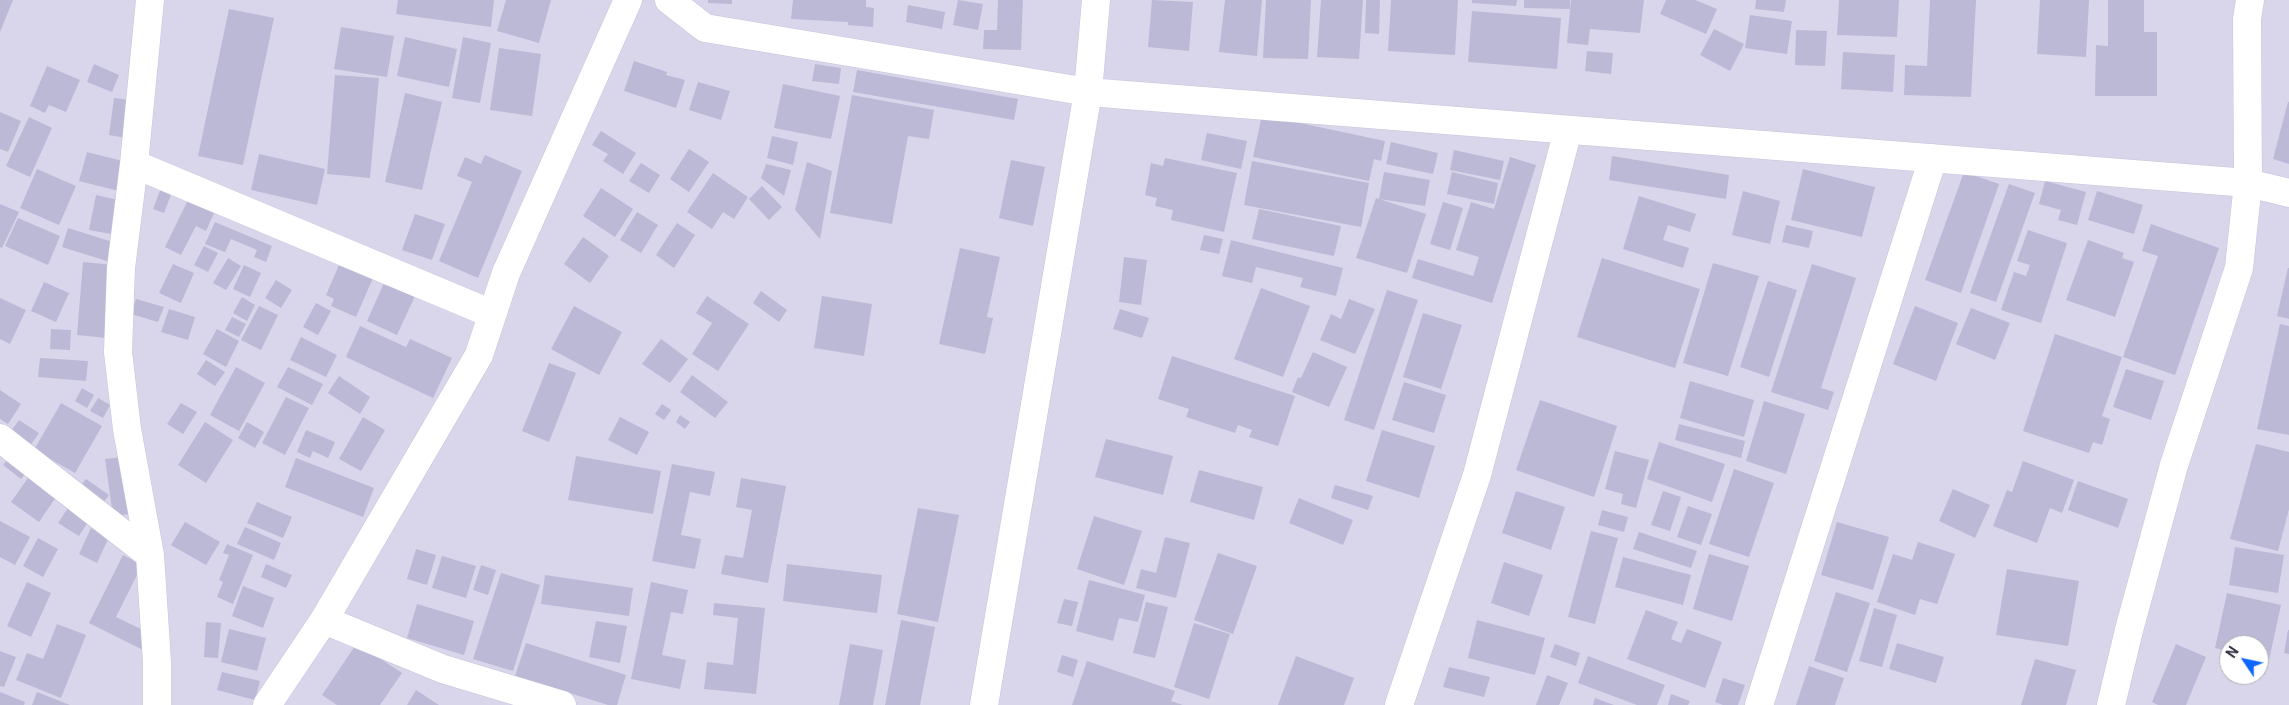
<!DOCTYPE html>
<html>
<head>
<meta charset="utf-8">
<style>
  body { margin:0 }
  #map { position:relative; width:2289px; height:705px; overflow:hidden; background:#e6e4f3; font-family:Roboto,sans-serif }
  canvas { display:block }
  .north { position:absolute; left:2219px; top:635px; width:50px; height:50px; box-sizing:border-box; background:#fff; border:1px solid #aeaeb5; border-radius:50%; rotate:304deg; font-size:14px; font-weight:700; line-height:20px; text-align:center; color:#353445 }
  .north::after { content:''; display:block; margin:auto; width:18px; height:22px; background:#0e67ff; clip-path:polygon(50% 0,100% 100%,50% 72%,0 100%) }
</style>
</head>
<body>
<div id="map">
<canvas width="2289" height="705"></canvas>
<div class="north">N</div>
</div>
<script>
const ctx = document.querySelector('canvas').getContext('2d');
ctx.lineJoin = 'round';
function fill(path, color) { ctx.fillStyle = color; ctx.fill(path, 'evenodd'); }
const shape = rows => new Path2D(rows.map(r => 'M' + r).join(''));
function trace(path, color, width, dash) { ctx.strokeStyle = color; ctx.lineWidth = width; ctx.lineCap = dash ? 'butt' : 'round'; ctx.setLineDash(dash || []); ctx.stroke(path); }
const residential = shape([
  [0,0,2289,0,2289,705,0,705],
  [2229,645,2259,645,2259,675,2229,675]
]);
const building = shape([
  [0,0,13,0,0,32],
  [398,0,494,0,491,27,396,14],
  [506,0,551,0,539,43,497,31],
  [708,0,732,0,732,4,708,3],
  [793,0,866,0,866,7,874,8,873,27,848,25,848,22,791,19],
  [958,0,983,4,978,30,953,25],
  [998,0,1023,0,1021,50,983,49,984,30,997,30],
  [1152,0,1193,2,1189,51,1148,47],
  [1225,0,1262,0,1257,56,1219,52],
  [1266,0,1311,0,1308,59,1263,58],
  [1321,0,1363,0,1359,59,1317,57],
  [1366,0,1380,0,1379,34,1365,33],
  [1391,0,1458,0,1455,55,1388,51],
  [1472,0,1517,0,1516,6,1472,3],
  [1524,0,1570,0,1570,9,1524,8],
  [1571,0,1644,0,1640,33,1590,29,1588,45,1567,43],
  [1666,0,1695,0,1717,9,1706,34,1660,14],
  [1756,0,1786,0,1784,12,1755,9],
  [1839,0,1899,0,1897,37,1837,35],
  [1930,0,1976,0,1971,97,1904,95,1905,65,1927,66],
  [2040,0,2089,0,2086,57,2037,54],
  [2108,0,2144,0,2144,32,2157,32,2157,96,2095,96,2096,45,2108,46],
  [908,5,945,12,942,29,906,22],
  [229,9,274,18,243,165,198,156],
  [1472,11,1561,18,1557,69,1468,62],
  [1750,15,1792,21,1787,54,1745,48],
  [341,27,394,36,387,77,334,69],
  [1714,29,1744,44,1730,71,1700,55],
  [1796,30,1827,31,1825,66,1795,65],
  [405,37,457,49,449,87,397,76],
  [463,37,491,43,480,103,452,98],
  [499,48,541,54,532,116,490,110],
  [1587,51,1613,53,1611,74,1585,71],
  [1843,52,1895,55,1893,92,1841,89],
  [634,61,667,72,666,75,685,80,676,108,624,91],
  [94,64,119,75,112,92,87,82],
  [815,64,841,68,839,84,812,81],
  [47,66,80,80,66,112,49,105,45,113,30,106],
  [857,70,1018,99,1014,120,853,92],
  [335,75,379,78,370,178,327,174],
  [698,82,730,91,721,120,689,110],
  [783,84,840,96,831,139,774,128],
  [405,93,442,102,422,190,385,182],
  [852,95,934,110,929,139,908,136,892,224,830,213],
  [114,98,131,100,126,138,109,135],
  [2288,102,2289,102,2289,164,2273,159],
  [0,112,21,121,8,152,0,149],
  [1262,115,1385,141,1381,161,1374,159,1369,181,1253,157],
  [29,117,52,128,30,177,6,166],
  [601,131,636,153,623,174,603,161,608,154,592,145],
  [1207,133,1247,141,1241,169,1201,160],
  [772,136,798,142,793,165,767,158],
  [1391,142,1438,153,1433,174,1386,164],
  [689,149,709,162,689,192,670,179],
  [1454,150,1504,161,1500,180,1450,170],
  [87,152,127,162,119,191,79,181],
  [259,154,325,169,317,205,251,190],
  [485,155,522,171,478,278,439,261,472,182,457,176,465,157,481,164],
  [1612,156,1729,175,1726,199,1609,180],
  [1510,157,1536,165,1492,303,1412,278,1418,259,1473,276,1479,257,1456,250,1471,202,1494,209],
  [1165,158,1237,173,1224,232,1171,220,1173,210,1155,206,1157,198,1145,195,1151,163,1163,166],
  [1011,160,1045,167,1033,226,999,218],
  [1252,161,1369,183,1361,227,1244,205],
  [807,162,832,171,820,239,795,210],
  [641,163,660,175,649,193,629,181],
  [766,164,791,170,784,196,761,178],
  [37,169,76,186,59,225,20,208],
  [1803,169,1875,187,1862,237,1791,220],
  [1384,172,1430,180,1425,206,1379,199],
  [1452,172,1498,183,1494,204,1447,194],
  [1964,172,1999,184,1961,293,1925,280],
  [713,173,748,197,734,219,723,212,712,229,687,212],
  [2045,181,2086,192,2077,225,2058,220,2061,210,2039,204],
  [2009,184,2035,193,1996,302,1970,293],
  [762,186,782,207,769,220,749,199],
  [161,188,172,192,164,213,153,209],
  [601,188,633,209,615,237,583,216],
  [1743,191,1780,201,1770,244,1732,235],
  [2097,191,2143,205,2134,234,2088,220],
  [96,195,118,200,111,234,89,230],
  [1639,196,1696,214,1690,232,1668,225,1663,240,1689,248,1683,268,1623,249],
  [1376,198,1426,214,1407,273,1356,258],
  [188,200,214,213,206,231,196,226,181,255,165,247],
  [1443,202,1463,208,1450,250,1430,244],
  [0,204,19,212,2,248,0,247],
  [1259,209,1341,226,1334,256,1252,239],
  [637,212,658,225,641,253,620,240],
  [415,214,445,224,432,260,402,250],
  [18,218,60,236,48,265,5,246],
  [215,222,272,246,266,262,254,257,257,250,231,239,225,252,205,244],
  [677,223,695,235,674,268,656,255],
  [2151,224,2219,248,2175,375,2123,357,2158,256,2142,251],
  [1786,225,1813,231,1809,248,1782,242],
  [68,228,116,243,110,262,62,247],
  [2028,230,2067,243,2041,323,2001,310,2014,272,2026,276,2030,265,2017,261],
  [1204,235,1223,239,1219,254,1200,250],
  [583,237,609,256,590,283,564,264],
  [1231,240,1343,268,1336,296,1300,287,1303,278,1256,267,1252,283,1222,276],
  [2088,240,2124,253,2122,258,2134,262,2115,317,2066,300],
  [204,246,218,253,208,272,194,265],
  [960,248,1000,257,987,317,993,318,985,354,939,344],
  [1124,257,1147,260,1141,305,1119,302],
  [228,258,241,266,226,290,213,283],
  [1602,258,1700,289,1675,368,1577,337],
  [350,260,376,271,356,317,331,306,334,299,326,295,339,265,347,268],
  [83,262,114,265,107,338,77,335],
  [1713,263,1759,276,1728,376,1683,363],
  [173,264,194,273,181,303,159,293],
  [1812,264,1856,278,1821,388,1834,392,1828,410,1771,392],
  [244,265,261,273,250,297,233,289],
  [2288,268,2289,268,2289,319,2277,316],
  [276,280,292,290,281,308,265,298],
  [1768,281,1797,290,1769,377,1740,367],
  [44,282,69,293,56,322,31,311],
  [384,283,415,296,397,335,367,321],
  [1261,288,1310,306,1283,377,1234,359],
  [1387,290,1418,300,1374,430,1344,420],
  [761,291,787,310,779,322,753,303],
  [707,296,749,324,718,371,692,354,712,323,696,313],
  [822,296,872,304,864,356,814,348],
  [242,297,255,305,247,321,233,313],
  [0,298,26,310,10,344,0,339],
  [136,299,164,307,158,322,131,314],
  [1349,299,1375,309,1355,354,1320,340,1331,314,1341,319],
  [316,303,331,311,318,335,303,327],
  [259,306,278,315,261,350,241,340],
  [574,306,622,332,599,375,551,349],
  [1915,306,1958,323,1936,381,1893,364],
  [1971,308,2010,323,1995,360,1956,344],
  [169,309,195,317,188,340,161,332],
  [1120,309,1149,318,1142,338,1113,329],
  [1423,313,1462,325,1441,389,1403,377],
  [232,317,246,324,239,337,225,330],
  [2280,324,2289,326,2289,435,2257,429],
  [360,326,406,347,410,339,452,358,433,398,346,357],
  [51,329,71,330,70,350,50,349],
  [217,329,239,341,226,367,203,354],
  [2055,334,2122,357,2102,416,2110,419,2102,445,2093,442,2089,453,2023,431],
  [301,337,337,355,326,377,290,360],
  [661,339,688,359,670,383,642,364],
  [1313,352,1347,367,1329,407,1292,392,1298,377,1301,378],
  [1172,356,1295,396,1278,446,1249,437,1252,430,1238,425,1235,433,1186,417,1189,409,1158,399],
  [40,358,88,361,86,381,38,377],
  [206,360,225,372,215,386,197,374],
  [549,363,576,373,549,442,522,431],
  [236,367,265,383,239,431,210,415],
  [288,367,323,384,312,405,277,387],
  [2126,369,2164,381,2151,420,2113,407],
  [692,375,728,402,715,418,680,392],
  [339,376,370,397,360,414,328,393],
  [1690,381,1754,400,1744,437,1680,418],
  [1404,382,1446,395,1434,433,1392,420],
  [82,388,94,395,87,408,75,401],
  [0,390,21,404,8,424,0,419],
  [286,397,309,408,285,455,262,443],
  [98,398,110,405,103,418,90,411],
  [1540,400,1617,426,1594,497,1516,470],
  [1764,401,1805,414,1786,474,1746,461],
  [61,403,102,426,75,473,34,450],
  [181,403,197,412,183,434,167,424],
  [662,404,671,410,664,420,655,414],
  [680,415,690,422,685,429,676,422],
  [363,417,385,430,361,471,339,459],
  [620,417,649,432,637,455,608,440],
  [19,420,39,433,25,453,6,438],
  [205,422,233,440,206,483,178,465],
  [247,422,264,432,255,448,238,438],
  [1679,424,1745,441,1741,458,1675,440],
  [306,430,335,442,328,458,313,451,310,458,297,452],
  [1382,430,1435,446,1419,498,1366,481],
  [1106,439,1173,456,1163,495,1095,477],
  [1659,442,1725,464,1712,502,1647,479],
  [2256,444,2289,452,2289,509,2278,551,2230,539],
  [1615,451,1649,460,1636,508,1621,504,1623,494,1605,489],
  [12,454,30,467,21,479,3,465],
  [576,456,661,471,653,514,568,500],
  [123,457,130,514,113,516,105,459],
  [296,458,374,488,363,517,285,487],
  [2023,461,2074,480,2062,513,2050,508,2037,543,1993,526,2007,490,2012,492],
  [672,464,715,472,710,496,690,492,681,535,701,539,695,569,652,561],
  [1734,469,1774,483,1749,557,1709,544],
  [1199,470,1263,487,1254,520,1190,502],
  [28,478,56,497,39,522,11,502],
  [741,478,786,486,768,583,721,574,725,555,743,558,752,510,736,507],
  [86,479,109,495,98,509,75,493],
  [2078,481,2128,499,2118,528,2068,510],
  [1335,485,1373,496,1368,510,1331,498],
  [1953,489,1990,505,1975,538,1939,521],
  [1516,491,1565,507,1551,550,1502,533],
  [1663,491,1681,497,1670,531,1651,525],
  [1299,498,1353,520,1343,545,1289,523],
  [257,502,292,517,283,538,247,523],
  [1688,506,1712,514,1701,545,1677,537],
  [68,508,88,522,79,536,58,523],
  [918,508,959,515,938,622,897,614],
  [1602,510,1628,517,1624,532,1598,525],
  [1094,516,1142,531,1124,585,1077,569],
  [0,521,30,537,15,565,0,557],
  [185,522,220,542,206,565,171,545],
  [1837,522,1889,537,1873,590,1821,575],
  [245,527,281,543,274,560,237,544],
  [91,528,109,537,97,563,79,554],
  [1591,531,1618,538,1595,624,1568,617],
  [1639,532,1697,551,1691,568,1633,549],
  [1165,537,1190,543,1176,598,1136,588,1141,569,1156,573],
  [38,538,58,549,43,577,23,566],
  [1918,542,1955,554,1937,604,1920,599,1915,615,1877,602,1893,554,1912,560],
  [227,544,253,555,233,604,217,597,223,582,219,580,229,555,223,553],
  [2235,547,2284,555,2278,593,2229,585],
  [416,549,436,555,427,585,407,579],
  [1218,553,1257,566,1233,634,1194,620],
  [1709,554,1749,566,1732,621,1693,609],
  [123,555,142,565,116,617,151,634,143,650,89,623],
  [442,556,476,566,466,598,432,588],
  [1623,557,1691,575,1683,605,1615,587],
  [1504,562,1543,575,1529,616,1491,603],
  [266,564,292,575,286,588,261,577],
  [787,564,882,575,877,613,783,601],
  [481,565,496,570,488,595,473,590],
  [2007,569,2079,581,2068,646,1996,635],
  [501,573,540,585,513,671,473,659],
  [545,575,633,588,629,616,541,604],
  [1089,580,1145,595,1138,622,1119,618,1113,641,1076,631],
  [27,582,51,593,31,637,7,626],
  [651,582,688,590,683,614,671,612,662,655,686,660,680,689,631,679],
  [243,586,274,598,263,628,232,616],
  [1836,592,1870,603,1847,672,1814,661],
  [2227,593,2281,605,2269,660,2259,658,2259,645,2229,645,2229,651,2215,648],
  [1064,599,1078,602,1072,626,1057,623],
  [1146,602,1168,607,1155,658,1133,653],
  [714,603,765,608,756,694,704,689,707,662,733,665,738,618,713,615],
  [417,604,474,621,464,655,407,638],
  [1874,608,1897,615,1882,667,1859,661],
  [1646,610,1678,622,1671,639,1681,643,1687,629,1722,642,1705,688,1627,659],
  [901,620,935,627,920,705,885,705],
  [1477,620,1545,638,1535,675,1468,658],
  [596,621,627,626,620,663,589,657],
  [206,622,221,623,218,658,204,657],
  [1194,623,1230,634,1209,699,1174,687],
  [57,624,86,635,61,698,16,680,27,653,43,659],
  [229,629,266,638,257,671,221,662],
  [2288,630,2289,630,2289,654,2284,653],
  [357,643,402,673,380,705,337,705,322,695],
  [526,643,626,675,617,705,608,705,515,676],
  [1897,643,1944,657,1936,683,1889,669],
  [850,644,883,650,873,705,839,705],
  [1555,644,1580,653,1576,666,1550,657],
  [2176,644,2206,657,2186,705,2158,705,2152,702],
  [0,651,16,657,4,687,0,686],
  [1062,655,1078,660,1073,677,1057,672],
  [1296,656,1354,678,1344,705,1278,705],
  [1588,656,1665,685,1657,705,1637,705,1578,683],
  [2035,659,2076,670,2066,705,2021,705],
  [1087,661,1175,691,1171,701,1183,705,1072,705],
  [1809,666,1844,678,1835,705,1796,705],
  [1449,667,1490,677,1484,697,1443,687],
  [222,672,260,681,255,700,217,690],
  [1547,675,1568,683,1559,705,1536,705],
  [1723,678,1745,685,1738,705,1723,705,1715,702],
  [416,690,439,705,407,705],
  [0,692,25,702,24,705,0,705],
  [37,692,70,705,32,705],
  [1671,694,1690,701,1688,705,1668,705],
  [1595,698,1614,705,1593,705]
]);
const minor = shape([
  [150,0,134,164,121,268,118,352,127,429,150,555,157,662,157,705],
  [669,0,705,28,1088,92,2248,183,2289,193],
  [134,164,492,314],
  [0,438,150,555],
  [324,620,479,355,506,273,628,0],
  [267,705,324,620,443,669,562,705],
  [984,705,1088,92,1096,0],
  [1399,705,1477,475,1568,130],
  [1759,705,1933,158],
  [2111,705,2129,630,2174,465,2239,268,2248,183,2247,19,2250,0]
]);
fill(residential, '#d9d6eb');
fill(building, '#bbb9d5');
trace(minor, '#c7c3dc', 29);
trace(minor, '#fff', 28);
</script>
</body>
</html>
